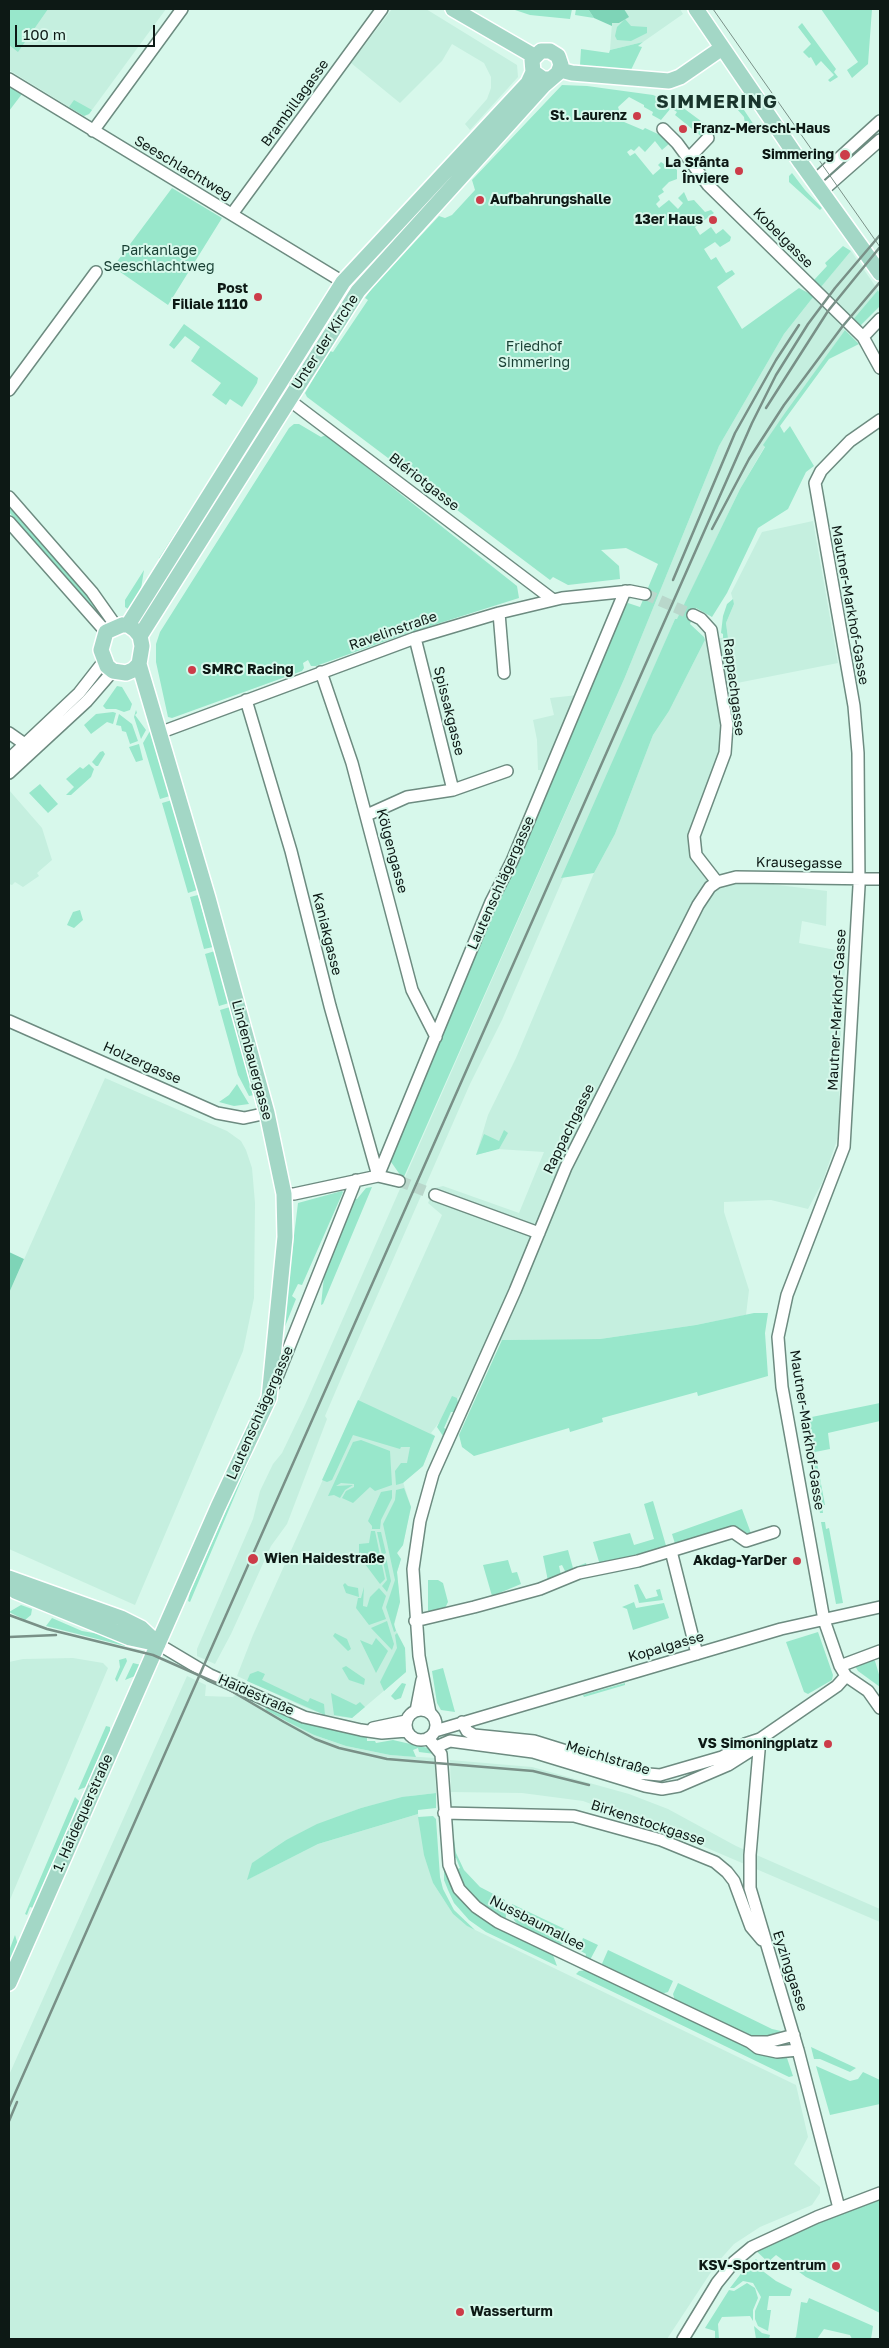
<!DOCTYPE html>
<html>
<head>
<meta charset="utf-8">
<style>
  body { margin:0 }
  #map { position:relative; width:889px; height:2348px; overflow:hidden; background:#d7f8eb; font-family:"Golos Text",sans-serif }
  canvas { display:block }
  .frame { position:absolute; inset:0; border:10px solid #0d1915; pointer-events:none }
  .scale { position:absolute; left:15px; top:25px; width:140px; height:22px; box-sizing:border-box; border:2px solid #0d1915; border-top:0; padding-left:6px; font-size:15px; line-height:18px; white-space:nowrap; color:#0d1915; -webkit-text-stroke:4px #d7f8eb; paint-order:stroke }
</style>
</head>
<body>
<div id="map">
<canvas width="889" height="2348"></canvas>
<div class="frame"></div>
<div class="scale">100 m</div>
</div>
<script>
const ctx = document.querySelector('canvas').getContext('2d');
ctx.lineJoin = 'round';
function fill(path, color) { ctx.fillStyle = color; ctx.fill(path, 'evenodd'); }
const shape = rows => new Path2D(rows.map(r => 'M' + r).join(''));
function trace(path, color, width, dash) { ctx.strokeStyle = color; ctx.lineWidth = width; ctx.lineCap = dash ? 'butt' : 'round'; ctx.setLineDash(dash || []); ctx.stroke(path); }
function label(font, color, halo, rows, align = 'center') {
  ctx.font = font + ' "Golos Text",sans-serif'; ctx.lineWidth = 4; ctx.setLineDash([]); ctx.textBaseline = 'middle'; ctx.strokeStyle = halo; ctx.fillStyle = color; for (const [text, x, y, turn = 0] of rows) {
    ctx.save(); ctx.translate(x, y); ctx.rotate((+turn || 0) * Math.PI / 180); ctx.textAlign = isNaN(turn) ? turn : align; if (halo) ctx.strokeText(text, 0, 0); ctx.fillText(text, 0, 0); ctx.restore();
  }
}
const built = shape([
  [9,9,166,9,89,114,84,116,9,70],
  [392,9,426,9,517,65,518,77,470,130,465,124,487,99,491,88,491,77,484,63,452,44,442,61,400,103,351,63],
  [624,9,680,9,683,14,643,42,610,50,612,23,619,23,628,17],
  [851,251,878,290,851,322,820,288],
  [814,296,845,330,764,445,765,446,740,489,677,620,675,619,502,1020,470,1084,349,1360,325,1416,327,1419,287,1524,271,1546,231,1634,215,1664,197,1656,197,1649,253,1519,260,1491,273,1464,282,1453,305,1405,625,677,719,446,784,334],
  [813,521,838,663,737,683,725,753,694,836,713,877,827,891,826,926,802,921,799,943,846,952,840,1049,839,1127,836,1143,822,1183,808,1209,771,1200,724,1202,724,1212,749,1290,746,1315,696,1325,600,1339,502,1340,431,1433,435,1436,423,1466,403,1482,411,1507,403,1545,397,1553,401,1559,397,1572,400,1602,394,1626,405,1648,406,1672,352,1718,325,1715,304,1707,237,1676,253,1635,442,1215,428,1203,435,1188,443,1186,519,1213,544,1152,497,1149,476,1155,488,1115,516,1058,594,873,615,834,653,735,669,711,705,640,728,637,726,623,734,604,731,593,762,532],
  [578,695,547,770,538,770,537,740,533,720,554,715,550,698],
  [9,790,42,828,52,860,37,873,39,876,23,887,15,882,12,885,9,884],
  [105,1078,227,1131,241,1141,246,1150,252,1168,255,1203,254,1298,243,1351,135,1605,9,1549,9,1293],
  [73,1658,103,1663,108,1668,9,1902,9,1662,23,1659],
  [187,1676,206,1685,205,1696,233,1697,237,1693,288,1722,314,1735,346,1746,390,1755,435,1758,436,1793,411,1796,361,1808,323,1823,286,1840,254,1862,248,1879,318,1844,418,1814,433,1883,453,1914,467,1926,796,2085,808,2137,794,2164,820,2187,820,2193,812,2205,760,2227,734,2244,717,2263,667,2339,9,2339,9,2075],
  [450,1760,532,1767,629,1794,668,1809,736,1846,880,1909,880,1922,686,1839,583,1801,522,1793,451,1792]
]);
const green = shape([
  [9,9,48,9,18,52,9,45],
  [512,9,572,9,570,19,530,15],
  [576,9,588,9,594,18,575,15],
  [821,9,872,9,868,64,852,78,847,70,858,62],
  [625,19,631,26,647,27,647,33,631,41,617,40,615,36,617,27],
  [802,23,836,69,834,72,838,77,830,82,828,80,834,75,821,61,816,66,811,57,809,58,803,52,811,44,798,27],
  [643,42,638,46,642,47,631,70,580,65,581,49,609,53,610,50],
  [9,79,25,90,9,111],
  [562,85,587,86,653,95,682,107,709,127,702,137,675,115,677,112,671,108,661,120,652,115,653,112,644,107,644,105,629,97,618,107,620,113,617,119,643,130,645,128,660,135,670,143,662,150,655,141,645,152,639,146,634,151,631,149,627,152,630,156,635,153,653,175,661,168,658,165,661,162,664,164,668,160,677,170,677,179,669,182,662,189,664,192,658,196,660,200,656,204,659,208,669,200,678,209,683,203,678,198,684,192,688,201,694,200,705,212,711,210,714,213,695,227,700,235,711,227,716,234,723,229,731,237,730,241,720,247,715,242,704,249,711,260,716,257,726,273,732,270,735,274,717,287,742,329,799,288,814,296,784,334,719,446,625,677,403,1179,389,1159,494,905,625,605,628,603,640,607,658,564,626,548,601,550,619,566,620,579,568,585,553,577,550,580,307,397,305,393,330,351,333,352,368,300,365,298,372,288,439,216,445,218,452,215,475,190,472,180],
  [529,89,295,379,290,376,345,289],
  [74,100,92,110,89,114,84,116,69,107],
  [740,104,754,125,746,132,744,117,737,109],
  [792,173,805,190,822,208,820,210,789,182,789,176],
  [172,188,222,218,168,305,113,267],
  [843,246,851,251,821,287,814,280,827,266,825,263],
  [878,290,880,294,880,306,859,327,851,322],
  [184,324,258,378,257,383,242,407,230,399,226,405,212,395,221,383,191,361,200,347,185,336,174,349,169,345],
  [845,330,859,344,829,359,780,426,784,433,790,426,814,466,806,472,788,509,758,528,727,593,712,617,696,608,690,624,704,637,705,640,669,711,653,735,615,834,594,873,561,878,675,619,677,619,740,489,765,447,763,445,785,413],
  [263,396,160,561,159,560,159,558],
  [275,401,278,404,143,620,139,617],
  [294,424,299,424,321,437,326,435,517,586,519,598,405,634,316,666,311,666,308,660,303,663,304,668,302,671,172,718,168,717,156,662,156,644,160,632,289,428],
  [9,507,87,596,89,595,104,617,101,620,98,613,9,512],
  [144,570,141,589,137,599,128,609,125,607,125,600],
  [733,599,734,604,726,623,728,638,723,639,723,634,721,633,723,616,727,604],
  [730,646,741,719,736,720,725,650],
  [117,686,122,687,132,704,130,710,124,712,116,709,106,709,103,706],
  [136,710,137,713,135,715,146,730,141,739,134,717],
  [113,712,116,713,113,724,107,722,91,734,84,725,96,714],
  [119,714,132,724,138,741,130,744,126,732,122,731,121,726,116,725],
  [150,731,163,761,173,795,160,799,143,743],
  [139,744,143,760,136,762,129,747],
  [100,752,103,751,105,754,98,766,96,766,92,762],
  [89,764,94,769,91,777,71,795,66,795,74,787,66,779,80,767,83,769],
  [40,784,58,804,48,813,29,793],
  [172,800,197,890,188,893,162,803],
  [198,895,213,947,204,949,190,897],
  [80,910,83,920,74,928,67,925,73,912],
  [215,951,229,1003,219,1006,205,954],
  [230,1007,254,1095,249,1096,238,1075,220,1010],
  [237,1084,249,1104,234,1106,219,1102,229,1095],
  [504,1130,508,1133,499,1149,476,1155,484,1134,499,1141],
  [372,1187,323,1304,321,1305,325,1267,354,1198,357,1199,366,1188],
  [342,1191,343,1192,302,1285,298,1284,292,1296,296,1299,282,1334,298,1203],
  [754,1313,768,1313,765,1333,768,1376,698,1396,697,1392,602,1418,603,1422,570,1432,569,1428,474,1456,462,1447,459,1435,502,1340,600,1339,696,1325],
  [452,1396,457,1398,458,1403,454,1412,451,1412,444,1428,446,1429,443,1436,437,1427],
  [358,1400,435,1436,423,1466,403,1483,396,1485,395,1471,401,1463,407,1463,410,1447,401,1447,400,1449,353,1435,332,1480,327,1482,322,1480],
  [880,1403,880,1421,828,1433,830,1449,815,1452,825,1505,822,1505,823,1513,820,1513,802,1419],
  [260,1436,190,1602,188,1601,190,1592,251,1454],
  [361,1440,390,1451,392,1485,375,1491,370,1487,353,1503,342,1498,346,1491,354,1487,354,1484,341,1483,336,1486,353,1485,345,1490,340,1498,334,1495,328,1496,353,1442],
  [404,1488,411,1507,403,1545,397,1553,401,1559,397,1572,400,1602,394,1624,396,1631,394,1632,386,1607,395,1580,383,1524,395,1500,396,1490],
  [392,1490,392,1498,381,1520,380,1529,372,1529,372,1526,368,1521,381,1492],
  [653,1501,667,1549,600,1565,593,1542,630,1533,634,1545,654,1539,644,1504],
  [742,1509,752,1536,736,1532,676,1547,672,1534],
  [821,1522,825,1522,826,1529,829,1528,843,1603,836,1604],
  [371,1531,375,1531,385,1579,380,1584,365,1564,366,1553,359,1553,359,1544,369,1543],
  [377,1532,381,1532,386,1553,382,1555],
  [568,1550,573,1568,586,1563,587,1567,566,1573,562,1565,559,1566,561,1575,548,1581,543,1556],
  [382,1557,386,1557,391,1581,387,1592,382,1586,387,1580],
  [508,1560,512,1573,517,1572,521,1584,492,1596,483,1565],
  [428,1580,438,1580,443,1583,448,1602,445,1608,428,1614],
  [345,1583,348,1586,358,1588,359,1597,346,1593,343,1585],
  [638,1584,646,1599,658,1596,656,1590,660,1589,663,1600,639,1603,634,1585],
  [364,1587,363,1606,367,1607,370,1597,379,1588,386,1596,382,1608,386,1619,369,1625,356,1608,358,1598,361,1598],
  [634,1602,636,1608,664,1603,669,1618,633,1630,627,1609,622,1607],
  [21,1605,32,1609,31,1615,25,1620,9,1612],
  [52,1618,82,1631,105,1635,125,1644,125,1646,46,1626],
  [387,1621,394,1644,392,1650,371,1628],
  [818,1632,833,1675,832,1680,808,1694,804,1692,786,1642],
  [335,1633,347,1639,351,1649,348,1651,333,1636],
  [397,1633,405,1648,406,1672,384,1691,380,1682,397,1648,395,1635],
  [376,1638,388,1651,376,1673,360,1640,372,1645],
  [126,1658,127,1661,117,1682,115,1679,120,1667,119,1660],
  [872,1660,875,1661,880,1678,880,1687,858,1671,855,1666],
  [133,1663,141,1665,135,1676,125,1680],
  [346,1666,365,1679,364,1685,349,1680,342,1668],
  [443,1668,455,1712,441,1710,437,1703,432,1671],
  [258,1671,265,1674,262,1680,308,1702,310,1698,324,1704,325,1715,247,1681,250,1674],
  [402,1683,406,1684,401,1698,395,1700,391,1696],
  [625,1683,625,1685,584,1697,583,1695],
  [331,1693,356,1705,360,1702,365,1707,352,1718,334,1715],
  [265,1707,318,1726,367,1736,367,1741,375,1741,376,1743,393,1740,428,1748,435,1754,419,1752,418,1748,413,1750,416,1757,390,1755,346,1746,314,1735,288,1722,266,1710],
  [106,1726,110,1727,110,1733,86,1787,78,1790],
  [436,1793,436,1808,418,1810,418,1814,318,1844,247,1880,252,1863,286,1840,317,1824,361,1808,402,1797],
  [75,1797,79,1801,79,1805,33,1908,30,1907,27,1915,25,1914],
  [433,1816,436,1819,440,1877,443,1889,454,1910,475,1930,467,1926,453,1914,433,1883,424,1855,418,1817],
  [451,1820,456,1853,464,1870,480,1887,505,1900,506,1919,485,1908,465,1889,459,1878,455,1870,460,1868,456,1858,452,1858],
  [444,1866,450,1882,467,1905,489,1922,548,1951,553,1955,557,1966,486,1932,469,1920,454,1903,448,1890,444,1880],
  [512,1904,571,1932,567,1941,559,1945,519,1926,514,1920],
  [15,1935,18,1945,9,1965,9,1951],
  [583,1938,598,1945,590,1960,585,1958,586,1954,579,1950],
  [608,1950,673,1981,668,1992,661,1994,601,1966],
  [587,1970,786,2055,793,2076,789,2077,576,1974,579,1971],
  [678,1983,772,2029,781,2031,769,2039,751,2036,675,2001,673,1994],
  [811,2047,856,2068,850,2072,820,2059,814,2059],
  [816,2066,850,2081,858,2079,863,2072,880,2080,880,2104,830,2115],
  [880,2193,880,2313,806,2277,776,2255,768,2262,752,2247],
  [756,2259,763,2266,760,2269,776,2281,792,2289,790,2296,769,2296,767,2310,771,2310,768,2331,758,2326,755,2319,755,2311,761,2297,753,2283,743,2281,734,2288,730,2288,743,2271],
  [747,2283,755,2288,758,2298,753,2310,753,2321,750,2316,722,2317,718,2324,719,2339,715,2339,715,2331,705,2328,729,2290,734,2291],
  [809,2298,873,2326,871,2339,852,2339,850,2335,824,2329,817,2339,793,2339,796,2337,801,2302,807,2303],
  [754,2326,762,2333,770,2335,769,2339,756,2339]
]);
const forest = shape([
  [588,9,624,9,629,17,619,23,612,23,612,26,594,18],
  [9,1252,24,1259,9,1293]
]);
const minorTunnel = shape([
  [645,594,693,615],
  [399,1181,435,1195]
]);
const minor = shape([
  [9,79,343,282],
  [663,129,677,143,708,185,863,337,880,368],
  [93,131,182,9],
  [689,158,708,138],
  [814,181,880,121],
  [821,192,880,140],
  [232,214,382,9],
  [863,337,880,319],
  [9,390,96,272],
  [276,390,552,599],
  [880,420,850,441,821,471,815,483,854,706,858,753,859,886,844,1147,787,1295,778,1337,782,1387,824,1620,840,1666,846,1676,868,1691,880,1708],
  [9,497,92,592,116,626],
  [9,522,106,632],
  [499,613,504,673],
  [693,615,701,619,711,630,727,725,725,753,694,836,696,855,717,882],
  [415,638,453,790],
  [321,672,352,763,412,990,436,1037],
  [246,700,291,851,330,1006,378,1176],
  [9,733,29,747],
  [159,733,415,638,499,613,562,598,630,591,645,594],
  [9,759,79,693,104,661],
  [9,773,87,701,113,671],
  [367,815,407,797,453,790,507,771],
  [9,1021,217,1113,244,1118,267,1113],
  [378,1176,491,902,512,861,625,591],
  [284,1194,294,1194,378,1176,399,1181],
  [435,1195,539,1233],
  [274,1385,356,1180],
  [671,1551,697,1654],
  [415,1621,474,1607,540,1589,579,1573,638,1561,733,1532,746,1541,774,1532],
  [158,1644,210,1675,304,1717,361,1730,382,1733,407,1731],
  [840,1666,880,1651],
  '406 1725a15 15 0 1 1 30 0a15 15 0 1 1-30 0Z',
  [416,1711,422,1680],
  [430,1713,419,1656,413,1569,420,1521,433,1474,515,1291,566,1167,698,905,710,887,717,882,736,877,880,879],
  [462,1722,467,1731,474,1735,534,1741,637,1773,660,1775,722,1757,745,1744,760,1739,837,1686,846,1676],
  [373,1728,406,1721],
  [435,1731,781,1629,880,1607],
  [428,1738,441,1754,449,1865,459,1889,476,1907,498,1922,750,2042,758,2048,777,2052,798,2050],
  [760,1739,750,1855,750,1888,798,2050,839,2208],
  [436,1747,450,1741,533,1752,645,1786,662,1789,679,1786,728,1765,750,1751,759,1740],
  [444,1813,574,1816,661,1840,715,1862,727,1872,734,1881,751,1927,762,1940],
  [752,2042,768,2042,794,2035],
  [683,2339,717,2283,734,2262,752,2247,817,2217,880,2193]
]);
const major = shape([
  [453,9,534,56],
  [696,9,801,163,880,273],
  [560,70,572,73,669,81,680,77,722,48],
  [122,625,128,625,135,630,140,636,142,646,139,664,133,670,126,673,113,671,107,666,101,650,106,632,122,625],
  [128,625,343,282,528,83,533,72],
  [140,636,358,291,544,85,558,73,561,65,558,56,550,51,541,51,532,60,533,72,543,79,551,79],
  [9,1578,121,1618,141,1628,158,1644],
  [15,1591,130,1638,158,1644],
  [9,1983,218,1507,269,1398,285,1237,284,1194,267,1113,208,898,139,664]
]);
const tram = shape([
  [713,9,880,247]
]);
const rail = shape([
  [766,408,828,311,880,247],
  [712,529,749,459,784,405,842,327,880,282],
  [673,580,735,433,776,360,799,325],
  [9,1615,47,1629,153,1655,221,1685,284,1722,315,1739,339,1748,387,1759,533,1771,589,1785],
  [9,1637,56,1635],
  [9,2107,752,423,776,375,808,324,835,288,880,235],
  [9,2121,17,2102]
]);
const markers = [
  [637,116,5,"#cc3c49"],
  [683,129,5,"#cc3c49"],
  [845,155,6,"#cc3c49"],
  [739,171,5,"#cc3c49"],
  [480,200,5,"#cc3c49"],
  [713,220,5,"#cc3c49"],
  [258,297,5,"#cc3c49"],
  [192,670,5,"#cc3c49"],
  [253,1559,6,"#cc3c49"],
  [797,1561,5,"#cc3c49"],
  [828,1744,5,"#cc3c49"],
  [836,2266,5,"#cc3c49"],
  [460,2312,5,"#cc3c49"]
];
const streetNames = [
  ["Brambillagasse",295,103,-54],
  ["Seeschlachtweg",183,168,31],
  ["Kobelgasse",783,238,45],
  ["Unter der Kirche",325,342,-57],
  ["Blériotgasse",424,482,38],
  ["Mautner-Markhof-Gasse",850,605,80],
  ["Ravelinstraße",393,631,-19],
  ["Rappachgasse",734,687,83],
  ["Spissakgasse",449,711,76],
  ["Kölgengasse",392,851,75],
  ["Krausegasse",799,863,1],
  ["Lautenschlägergasse",501,883,-66],
  ["Kaniakgasse",327,934,76],
  ["Mautner-Markhof-Gasse",837,1010,-87],
  ["Lindenbauergasse",252,1060,75],
  ["Holzergasse",142,1063,24],
  ["Rappachgasse",569,1129,-64],
  ["Lautenschlägergasse",260,1413,-66],
  ["Mautner-Markhof-Gasse",807,1430,81],
  ["Kopalgasse",666,1647,-16],
  ["Haidestraße",256,1695,24],
  ["Meichlstraße",608,1758,17],
  ["1. Haidequerstraße",83,1813,-66],
  ["Birkenstockgasse",648,1823,18],
  ["Nussbaumallee",537,1923,27],
  ["Eyzinggasse",790,1971,72]
];
const poiNames = [
  ["St. Laurenz",627,116],
  ["Franz-Merschl-Haus",693,129,"left"],
  ["Simmering",834,155],
  ["La Sfânta",729,163],
  ["Înviere",729,179],
  ["Aufbahrungshalle",490,200,"left"],
  ["13er Haus",703,220],
  ["Post",248,289],
  ["Filiale 1110",248,305],
  ["SMRC Racing",202,670,"left"],
  ["Wien Haidestraße",264,1559,"left"],
  ["Akdag-YarDer",787,1561],
  ["VS Simoningplatz",818,1744],
  ["KSV-Sportzentrum",826,2266],
  ["Wasserturm",470,2312,"left"]
];
const parkNames = [
  ["Parkanlage",159,251],
  ["Seeschlachtweg",159,267],
  ["Friedhof",534,347],
  ["Simmering",534,363]
];
const districtNames = [
  ["SIMMERING",717,102]
];
fill(built, '#c5efdf');
fill(green, '#98e7cb');
fill(forest, '#7ed4b7');
trace(minorTunnel, '#b9d7cb', 11, [11, 5.5]);
trace(minor, '#6d8b80', 14);
trace(major, '#fff', 18);
trace(minor, '#fff', 11);
trace(major, '#a3d7c6', 15);
trace(tram, '#799087', 1);
trace(rail, '#799087', 2.5);
for (const [x, y, r, color] of markers) { const dot = new Path2D(); dot.arc(x, y, r, 0, 2 * Math.PI); ctx.fillStyle = color; ctx.fill(dot); trace(dot, '#d7f8eb', 2); }
label('14px', '#0d1915', '#d7f8eb', streetNames);
label('bold 14px', '#0d1915', '#d7f8eb', poiNames, 'right');
label('14px', '#173e32', '#d7f8eb', parkNames);
ctx.letterSpacing = '1px';
label('bold 19px', '#19352c', '#d7f8eb', districtNames);
ctx.letterSpacing = '0px';
</script>
</body>
</html>
